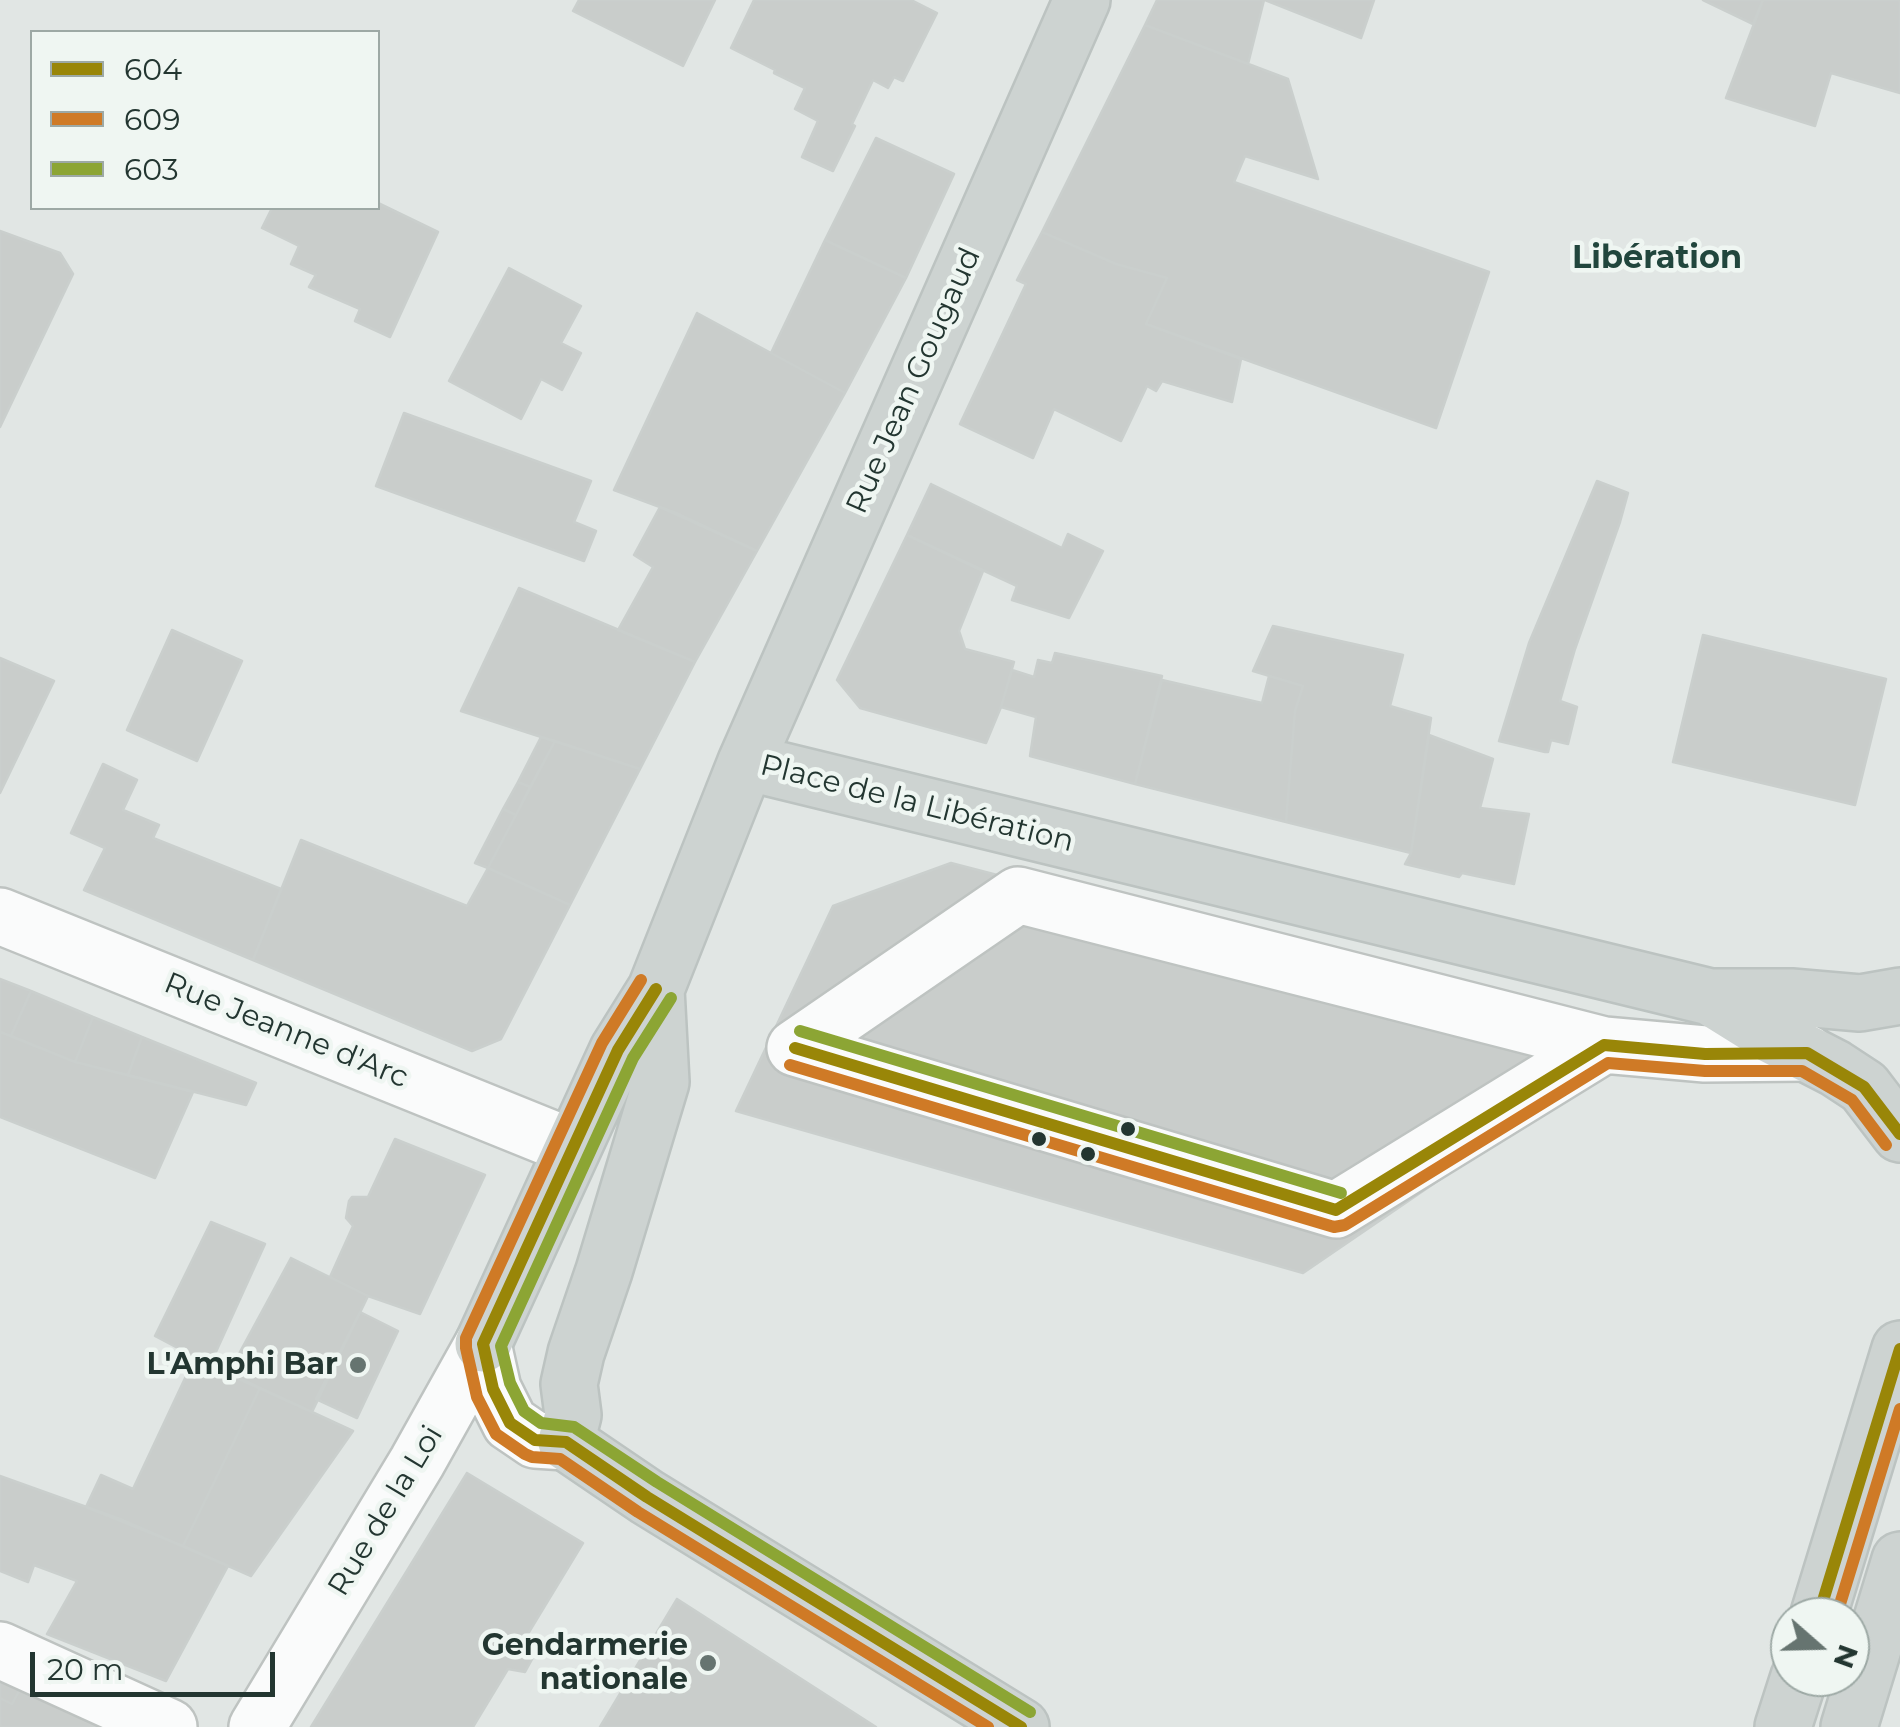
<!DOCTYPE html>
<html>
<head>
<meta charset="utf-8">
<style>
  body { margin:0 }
  #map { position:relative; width:1900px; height:1727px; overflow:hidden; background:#e1e6e4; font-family:Montserrat,sans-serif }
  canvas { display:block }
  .legend { position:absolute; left:30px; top:30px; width:350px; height:180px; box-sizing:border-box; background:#eff6f2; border:2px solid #9da9a5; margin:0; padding:12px 18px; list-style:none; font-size:30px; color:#233631 }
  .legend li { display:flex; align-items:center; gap:20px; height:50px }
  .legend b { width:50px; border:2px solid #9da9a5 }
  .north { position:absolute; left:1770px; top:1597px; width:100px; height:100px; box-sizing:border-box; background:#eff6f2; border:2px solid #9da9a5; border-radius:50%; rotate:110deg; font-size:28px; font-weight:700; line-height:40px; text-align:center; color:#233631 }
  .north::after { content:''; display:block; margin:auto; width:35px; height:45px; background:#667470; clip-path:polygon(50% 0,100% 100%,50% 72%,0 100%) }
  .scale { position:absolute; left:30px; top:1652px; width:245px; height:45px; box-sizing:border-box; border:5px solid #233631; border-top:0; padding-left:12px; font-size:30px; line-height:35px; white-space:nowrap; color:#233631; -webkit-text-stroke:8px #eff6f2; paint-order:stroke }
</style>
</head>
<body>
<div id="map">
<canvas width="1900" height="1727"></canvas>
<ul class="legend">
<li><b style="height:12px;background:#998608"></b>604</li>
<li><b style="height:12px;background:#cf7a26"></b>609</li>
<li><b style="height:12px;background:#8ca534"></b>603</li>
</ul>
<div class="north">N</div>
<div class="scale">20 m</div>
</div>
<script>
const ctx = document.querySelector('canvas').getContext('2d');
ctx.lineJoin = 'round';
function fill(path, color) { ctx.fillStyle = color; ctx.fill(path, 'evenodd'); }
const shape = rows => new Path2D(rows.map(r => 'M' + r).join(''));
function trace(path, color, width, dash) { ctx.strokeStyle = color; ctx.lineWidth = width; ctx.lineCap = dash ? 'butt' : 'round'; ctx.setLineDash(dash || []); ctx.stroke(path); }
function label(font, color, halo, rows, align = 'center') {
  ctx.font = font + ' Montserrat,sans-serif'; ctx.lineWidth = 9; ctx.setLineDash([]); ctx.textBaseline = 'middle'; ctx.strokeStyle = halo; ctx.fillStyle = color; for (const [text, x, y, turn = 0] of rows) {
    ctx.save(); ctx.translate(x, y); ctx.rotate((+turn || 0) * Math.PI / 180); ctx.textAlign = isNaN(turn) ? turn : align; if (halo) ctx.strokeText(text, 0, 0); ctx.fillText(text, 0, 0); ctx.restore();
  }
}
const building = shape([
  [579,0,715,0,683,66,573,11,579,0],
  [754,0,911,0,937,13,903,81,894,77,888,88,873,80,852,124,855,126,833,171,802,157,818,121,795,109,805,88,774,73,775,70,731,48,754,0],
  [1157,0,1264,0,1248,64,1145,25,1157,0],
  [1265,0,1374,0,1361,38,1265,0],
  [1703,0,1763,0,1753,24,1703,0],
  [1763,0,1900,0,1900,93,1831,73,1815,126,1726,98,1763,0],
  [1145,25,1288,79,1318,179,1245,156,1234,182,1489,272,1436,428,1146,324,1167,278,1116,264,1042,232,1145,25],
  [876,138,954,174,906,278,825,240,876,138],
  [378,203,438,232,390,337,355,321,360,309,309,287,316,275,291,264,299,246,262,228,272,208,378,208,378,203],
  [0,231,60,253,73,274,0,427,0,231],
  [1042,232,1116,264,1167,278,1146,324,1241,359,1232,402,1162,381,1156,391,1147,386,1121,441,1054,409,1033,458,960,424,1026,284,1017,280,1042,232],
  [825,240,906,278,845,393,771,353,825,240],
  [509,268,581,306,561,343,581,353,562,390,541,379,521,419,449,381,509,268],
  [697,313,845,393,757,551,676,513,614,490,697,313],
  [404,413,591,481,574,522,596,531,584,561,376,486,404,413],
  [1597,481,1628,493,1620,522,1575,649,1560,701,1577,707,1568,744,1551,740,1548,752,1545,752,1499,741,1529,643,1597,481],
  [931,484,1062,548,1068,534,1103,551,1069,618,1012,600,1017,586,907,535,931,484],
  [660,507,757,551,695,662,618,630,653,567,634,555,660,507],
  [907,535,983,571,959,631,965,649,1014,662,1001,707,986,743,860,708,837,680,907,535],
  [519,588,695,662,640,769,461,711,519,588],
  [1273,626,1403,655,1390,706,1431,718,1411,853,1286,822,1295,711,1303,686,1253,671,1273,626],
  [172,630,242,661,197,761,127,730,172,630],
  [1703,635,1886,679,1855,805,1673,762,1703,635],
  [1055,653,1162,676,1135,784,1030,756,1036,717,1001,707,1012,670,1034,677,1038,660,1052,663,1055,653],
  [0,658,54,681,0,793,0,658],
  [1269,676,1303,686,1295,711,1286,822,1135,784,1162,680,1262,703,1269,676],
  [1429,735,1493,759,1480,808,1529,814,1514,884,1462,873,1459,877,1405,864,1411,853,1429,735],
  [541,737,555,741,530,787,518,782,541,737],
  [555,741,640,769,570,905,488,868,555,741],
  [103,764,137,780,123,810,159,825,153,838,281,889,253,960,84,890,105,848,71,833,103,764],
  [518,782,530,787,516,815,503,809,518,782],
  [503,809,516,815,488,868,475,863,503,809],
  [301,840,467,906,488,868,570,905,501,1039,472,1051,253,960,301,840],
  [951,863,1609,1034,1600,1070,1303,1273,736,1111,833,906,951,863],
  [0,979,31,991,11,1036,0,1032,0,979],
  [31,991,93,1017,75,1062,11,1036,31,991],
  [93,1017,142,1037,128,1075,75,1062,93,1017],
  [0,1032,75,1062,193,1092,155,1178,0,1117,0,1032],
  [142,1037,256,1083,246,1105,128,1075,142,1037],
  [395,1139,485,1175,420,1314,368,1296,330,1277,353,1226,346,1218,349,1201,352,1197,368,1197,395,1139],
  [211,1222,265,1244,210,1365,155,1336,211,1222],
  [291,1258,368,1296,312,1412,228,1374,291,1258],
  [360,1312,398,1331,357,1418,316,1399,360,1312],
  [195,1357,260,1388,183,1546,86,1507,101,1475,133,1489,195,1357],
  [260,1388,353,1431,251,1576,183,1546,260,1388],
  [467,1473,583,1543,526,1637,536,1652,525,1672,508,1669,473,1727,311,1727,467,1473],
  [0,1476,120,1519,228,1566,166,1681,47,1634,77,1581,34,1565,28,1582,0,1571,0,1476],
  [677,1599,876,1727,600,1727,677,1599],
  [0,1674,23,1684,12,1704,0,1698,0,1674],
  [23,1684,115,1727,0,1727,0,1698,12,1704,23,1684]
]);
const minor = shape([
  [0,916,572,1147],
  [795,1048,1018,895,1604,1045,1705,1054,1807,1053],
  [795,1048,1336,1210,1604,1045],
  [483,1344,493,1389,510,1423,535,1440,566,1442],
  [0,1650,169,1727],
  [257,1727,417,1462,483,1344]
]);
const major = shape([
  [746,762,1710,997,1771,1035,1835,1068,1864,1087,1900,1134],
  [656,989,661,1082,604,1271,576,1353,569,1384,573,1415,566,1442,647,1497,1021,1727],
  [1710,997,1791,997,1860,1003,1900,996],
  [483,1344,618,1050,656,989,746,762,1082,0],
  [1818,1617,1900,1349],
  [1783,1727,1799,1677],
  [1849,1727,1900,1560]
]);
const bus1 = shape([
  [656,989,618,1050,483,1344,493,1389,510,1423,535,1440,566,1442,647,1497,1021,1727],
  [795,1048,1336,1210,1604,1045,1705,1054,1807,1053,1864,1087,1900,1134],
  [1818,1617,1900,1349]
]);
const bus2 = shape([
  [641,980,602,1043,466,1338,466,1348,477,1397,496,1434,525,1454,532,1457,560,1459,638,1512,988,1727],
  [790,1065,1334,1227,1345,1225,1608,1063,1705,1071,1802,1071,1852,1100,1886,1145],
  [1836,1617,1900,1409]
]);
const bus3 = shape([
  [671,998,633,1058,501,1346,510,1383,524,1411,541,1423,574,1427,657,1482,1030,1712],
  [800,1031,1341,1193]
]);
const markers = [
  [1128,1129,9,"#233631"],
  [1039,1139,9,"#233631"],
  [1088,1154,9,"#233631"],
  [358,1365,10,"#667470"],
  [708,1663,10,"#667470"]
];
const streetNames = [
  ["Rue Jean Gougaud",914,381,-66],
  ["Place de la Libération",917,804,14],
  ["Rue Jeanne d'Arc",286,1031,22],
  ["Rue de la Loi",386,1511,-59]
];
const poiNames = [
  ["L'Amphi Bar",338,1365],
  ["Gendarmerie",688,1646],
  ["nationale",688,1680]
];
const neighbourhoodNames = [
  ["Libération",1657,259]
];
fill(building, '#c9cdcb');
trace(building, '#cacfcd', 2.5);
trace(minor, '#bec3c1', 60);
trace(major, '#bcc3c1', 60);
trace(minor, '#fafbfb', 55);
trace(major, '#cdd3d1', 55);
trace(bus1, '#998608', 12);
trace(bus2, '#cf7a26', 12);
trace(bus3, '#8ca534', 12);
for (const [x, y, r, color] of markers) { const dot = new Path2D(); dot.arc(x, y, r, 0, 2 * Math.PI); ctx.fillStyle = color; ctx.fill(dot); trace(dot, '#eff6f2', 4); }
label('30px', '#233631', '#eff6f2', streetNames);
label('bold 30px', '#233631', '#eff6f2', poiNames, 'right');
label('bold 32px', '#21463d', '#eff6f2', neighbourhoodNames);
</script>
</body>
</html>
